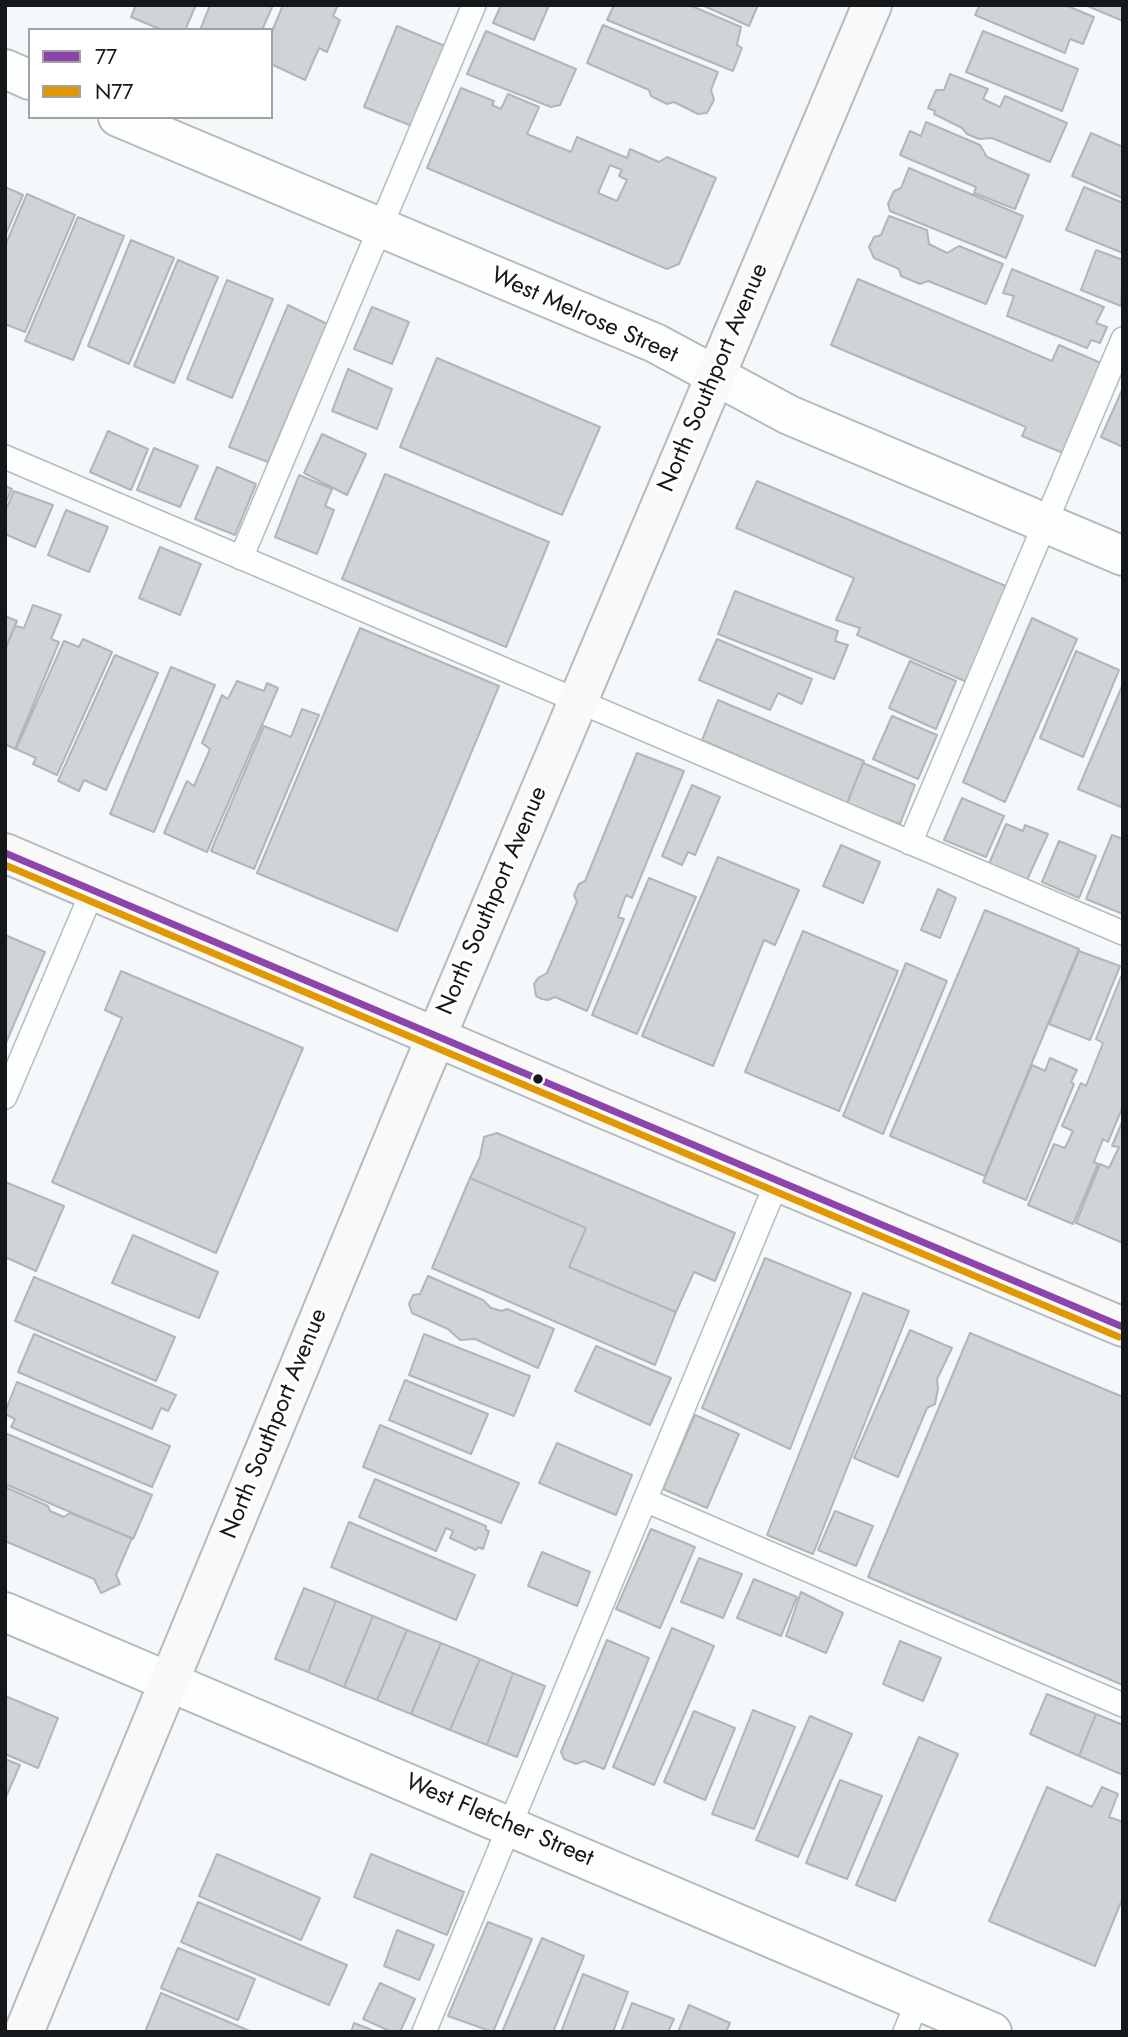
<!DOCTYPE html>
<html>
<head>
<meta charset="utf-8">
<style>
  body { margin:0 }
  #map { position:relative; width:1128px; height:2037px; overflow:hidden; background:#f4f8fa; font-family:Jost,sans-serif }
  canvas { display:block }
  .frame { position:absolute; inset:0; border:7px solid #14181a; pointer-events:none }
  .legend { position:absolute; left:28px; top:28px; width:245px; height:91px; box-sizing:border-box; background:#fff; border:2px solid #a1a3a3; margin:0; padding:9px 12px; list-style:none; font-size:21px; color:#14181a }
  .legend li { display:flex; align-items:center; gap:14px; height:35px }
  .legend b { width:35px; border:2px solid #a1a3a3 }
</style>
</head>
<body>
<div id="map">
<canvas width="1128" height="2037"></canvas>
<div class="frame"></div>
<ul class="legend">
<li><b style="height:9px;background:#8e44ad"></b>77</li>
<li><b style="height:9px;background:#e09803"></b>N77</li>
</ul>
</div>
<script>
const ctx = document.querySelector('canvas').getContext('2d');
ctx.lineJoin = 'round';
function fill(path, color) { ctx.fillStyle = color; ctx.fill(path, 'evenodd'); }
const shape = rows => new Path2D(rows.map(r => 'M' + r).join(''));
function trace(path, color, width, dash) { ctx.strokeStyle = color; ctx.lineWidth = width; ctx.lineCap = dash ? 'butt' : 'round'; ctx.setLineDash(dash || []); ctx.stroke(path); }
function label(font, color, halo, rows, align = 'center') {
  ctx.font = font + ' Jost,sans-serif'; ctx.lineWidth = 6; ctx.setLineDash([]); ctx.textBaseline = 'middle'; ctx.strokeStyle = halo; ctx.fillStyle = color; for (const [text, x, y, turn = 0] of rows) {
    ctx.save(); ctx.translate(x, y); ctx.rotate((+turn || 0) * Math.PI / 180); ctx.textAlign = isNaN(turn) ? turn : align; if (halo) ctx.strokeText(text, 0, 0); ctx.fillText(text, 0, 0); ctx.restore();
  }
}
const building = shape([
  [136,5,196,5,185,30,162,30,131,17,136,5],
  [210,5,273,5,262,30,200,30,210,5],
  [283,5,338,5,333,16,340,20,327,52,319,48,305,80,271,64,271,34,283,5],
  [501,5,549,5,534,40,493,23,501,5],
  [614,5,689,5,741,27,737,45,742,48,733,71,607,20,614,5],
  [702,5,758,5,749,26,702,5],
  [980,5,1065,5,1094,17,1083,44,1070,39,1065,53,975,15,980,5],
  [1085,5,1123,5,1123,21,1085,5],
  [603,25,718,72,711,90,714,100,707,113,698,114,674,102,667,104,651,96,649,90,587,63,603,25],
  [397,26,445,46,412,126,364,107,397,26],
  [486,31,576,69,560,105,551,107,467,74,486,31],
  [983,31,1078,69,1062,111,966,72,983,31],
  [950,74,988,89,983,99,1000,107,1005,96,1067,123,1050,162,992,138,979,139,967,134,962,128,934,114,935,111,928,108,936,90,944,90,950,74],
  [461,88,494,101,492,105,501,109,508,94,539,107,527,134,571,152,577,137,627,158,630,149,659,162,667,157,716,178,679,264,667,269,427,168,461,88],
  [610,165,622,170,619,176,627,180,617,201,598,193,610,165],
  [926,122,980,145,987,157,1029,175,1015,209,974,193,976,187,900,155,910,131,921,136,926,122],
  [1091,133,1123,147,1123,198,1072,176,1091,133],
  [909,168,1023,216,1006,258,890,211,888,204,894,191,901,188,909,168],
  [5,187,23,195,5,236,5,187],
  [1084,187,1123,203,1123,253,1066,230,1084,187],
  [27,194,75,215,25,332,5,324,5,246,27,194],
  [889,216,927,230,929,244,947,253,959,246,1003,264,986,304,928,281,920,284,901,276,899,269,874,258,869,247,874,237,881,235,889,216],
  [78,217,124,236,73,360,25,341,78,217],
  [131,240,174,258,129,364,88,346,131,240],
  [1096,250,1123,260,1121,306,1081,290,1096,250],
  [178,260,218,277,174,383,134,366,178,260],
  [1012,269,1104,307,1096,323,1107,327,1100,343,1091,340,1087,348,1007,316,1014,296,1003,293,1012,269],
  [858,279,1052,361,1059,345,1101,363,1063,453,1022,436,1026,427,831,345,858,279],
  [227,280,273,299,232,398,187,379,227,280],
  [288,305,327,324,268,462,229,447,288,305],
  [372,307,409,322,392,364,354,349,372,307],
  [437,358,600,427,562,515,400,447,437,358],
  [348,369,392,389,377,429,332,411,348,369],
  [1123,388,1123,447,1101,437,1123,388],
  [108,431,148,449,131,490,90,472,108,431],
  [322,434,366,454,347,495,304,473,322,434],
  [154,448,198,466,180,507,137,490,154,448],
  [217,467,256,484,235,535,195,519,217,467],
  [385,474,549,542,506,647,342,579,385,474],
  [299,475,332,489,325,506,334,510,317,554,275,537,299,475],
  [757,481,1008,587,967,682,857,635,860,628,836,620,854,578,736,528,757,481],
  [5,486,12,489,5,504,5,486],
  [14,491,53,505,35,547,5,534,5,512,14,491],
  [66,510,108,527,89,572,48,555,66,510],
  [160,547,201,564,180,615,139,598,160,547],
  [735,591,838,631,835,641,848,645,834,679,718,634,735,591],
  [33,605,61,615,51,639,59,642,15,749,5,744,5,650,15,626,24,628,33,605],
  [5,616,17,621,5,649,5,616],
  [1032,618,1077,639,1005,802,963,782,1032,618],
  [360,628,499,686,397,931,257,873,360,628],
  [83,639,112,652,57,775,33,764,36,758,16,749,64,641,79,647,83,639],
  [717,639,812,679,802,704,778,693,770,710,699,680,717,639],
  [1076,651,1119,670,1083,757,1040,738,1076,651],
  [115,655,158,673,106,790,84,780,79,791,58,781,115,655],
  [910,661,956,681,936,729,889,708,910,661],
  [171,667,215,685,154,832,110,814,171,667],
  [237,681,264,691,267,683,278,688,207,852,164,833,187,781,194,786,210,749,202,743,222,695,228,699,237,681],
  [1123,684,1123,803,1121,807,1078,789,1123,684],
  [718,700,864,761,847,803,702,740,718,700],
  [302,709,319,715,254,869,211,851,264,726,291,737,302,709],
  [892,716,937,735,918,779,873,759,892,716],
  [637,753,684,771,632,898,626,895,618,917,624,919,587,1011,555,997,548,1000,542,999,536,996,534,984,538,978,547,973,577,902,574,895,579,884,585,881,637,753],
  [863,763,915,785,900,824,847,804,863,763],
  [692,785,720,797,695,855,688,852,682,865,662,856,692,785],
  [962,798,1004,816,986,857,944,840,962,798],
  [1006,824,1023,831,1025,825,1048,834,1027,880,989,864,1006,824],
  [1112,835,1123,839,1123,914,1086,899,1112,835],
  [1059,841,1096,856,1079,898,1042,882,1059,841],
  [841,845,880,862,863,903,823,886,841,845],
  [718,857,799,890,775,945,764,940,713,1066,642,1036,718,857],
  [649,878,696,897,637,1034,592,1015,649,878],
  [938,889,956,898,940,938,921,930,938,889],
  [985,910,1079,949,985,1176,890,1136,985,910],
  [803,931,898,971,839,1111,745,1072,803,931],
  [5,935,45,952,5,1045,5,935],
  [1079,951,1120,966,1090,1040,1049,1024,1079,951],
  [906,963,947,981,883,1134,843,1116,906,963],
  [121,971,303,1048,216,1253,52,1182,122,1018,105,1010,121,971],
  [1123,972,1123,1106,1108,1142,1103,1139,1094,1162,1098,1164,1073,1224,1028,1205,1054,1144,1065,1148,1073,1131,1062,1126,1081,1083,1086,1086,1103,1043,1096,1039,1123,972],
  [1050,1058,1077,1070,1071,1082,1074,1084,1026,1200,983,1182,1032,1065,1045,1071,1050,1058],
  [1123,1120,1123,1243,1076,1223,1100,1164,1109,1168,1119,1147,1112,1146,1123,1120],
  [497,1133,735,1233,715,1281,694,1272,676,1312,569,1267,586,1228,470,1178,480,1157,484,1137,497,1133],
  [470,1178,586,1228,569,1267,676,1312,655,1365,432,1268,470,1178],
  [5,1182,64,1206,36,1271,5,1257,5,1182],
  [133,1235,218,1272,199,1318,112,1283,133,1235],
  [765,1258,851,1293,790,1449,702,1408,765,1258],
  [428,1276,483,1300,491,1308,502,1311,507,1309,554,1329,538,1368,475,1339,460,1340,448,1329,412,1313,409,1304,413,1295,420,1294,428,1276],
  [34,1277,175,1337,156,1381,15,1321,34,1277],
  [863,1293,909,1311,813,1554,767,1535,863,1293],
  [910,1330,952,1348,937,1379,938,1389,935,1404,927,1408,898,1477,854,1458,910,1330],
  [970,1333,1123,1397,1123,1685,868,1577,970,1333],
  [34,1334,176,1395,168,1411,161,1408,152,1429,18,1372,34,1334],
  [424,1334,530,1376,514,1416,409,1375,424,1334],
  [596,1346,671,1378,650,1425,575,1391,596,1346],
  [405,1380,488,1414,471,1454,389,1420,405,1380],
  [17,1382,170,1446,152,1487,11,1427,15,1419,5,1414,5,1412,17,1382],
  [695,1415,739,1434,707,1508,663,1489,695,1415],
  [380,1425,519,1483,501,1523,363,1467,380,1425],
  [5,1433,152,1495,133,1539,5,1484,5,1433],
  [557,1443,632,1475,616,1515,539,1483,557,1443],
  [375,1479,486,1526,486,1530,489,1531,483,1549,478,1547,476,1550,450,1538,453,1531,446,1528,436,1551,359,1517,375,1479],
  [5,1487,48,1506,50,1511,64,1517,70,1513,132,1538,116,1575,120,1584,101,1593,94,1579,5,1541,5,1487],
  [835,1511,873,1526,856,1566,818,1550,835,1511],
  [349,1522,475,1575,456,1620,331,1567,349,1522],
  [651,1529,695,1547,660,1628,616,1609,651,1529],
  [542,1552,590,1572,577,1606,528,1586,542,1552],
  [699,1558,742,1574,723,1618,681,1602,699,1558],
  [754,1579,797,1597,781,1636,737,1618,754,1579],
  [304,1588,336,1601,308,1672,275,1659,304,1588],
  [801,1592,843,1613,826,1653,786,1636,801,1592],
  [336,1601,373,1616,344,1687,308,1672,336,1601],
  [373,1616,407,1630,377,1700,344,1687,373,1616],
  [672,1628,714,1646,654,1785,613,1767,672,1628],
  [407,1630,441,1643,411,1714,377,1700,407,1630],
  [607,1640,649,1658,604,1769,584,1761,576,1764,564,1759,561,1752,607,1640],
  [900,1641,941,1658,923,1701,883,1684,900,1641],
  [441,1643,480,1659,450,1730,411,1714,441,1643],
  [480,1659,513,1673,487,1745,450,1730,480,1659],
  [513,1673,545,1686,517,1757,487,1745,513,1673],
  [1047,1694,1096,1714,1079,1756,1030,1734,1047,1694],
  [5,1696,58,1718,38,1768,5,1754,5,1696],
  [753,1710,795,1727,754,1829,712,1814,753,1710],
  [694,1711,735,1728,705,1800,664,1782,694,1711],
  [1096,1714,1123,1725,1123,1775,1079,1756,1096,1714],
  [810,1716,852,1734,798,1857,756,1840,810,1716],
  [919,1737,958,1754,895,1901,856,1885,919,1737],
  [5,1759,20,1765,5,1799,5,1759],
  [840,1780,882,1796,847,1879,806,1863,840,1780],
  [1047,1787,1092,1807,1102,1787,1118,1794,1109,1817,1123,1822,1123,1897,1095,1966,989,1921,1047,1787],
  [217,1854,320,1898,301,1940,199,1896,217,1854],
  [371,1854,464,1892,447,1935,354,1897,371,1854],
  [198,1902,347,1965,329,2005,181,1942,198,1902],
  [488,1922,532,1939,493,2032,448,2016,488,1922],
  [397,1930,434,1945,419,1980,384,1966,397,1930],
  [542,1938,584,1956,553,2032,502,2032,542,1938],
  [178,1948,255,1979,238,2020,161,1988,178,1948],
  [583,1974,628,1992,613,2032,561,2032,583,1974],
  [380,1983,415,1999,400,2032,392,2032,363,2019,380,1983],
  [161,1993,252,2032,145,2032,161,1993],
  [632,2003,674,2019,668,2032,621,2032,632,2003],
  [689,2005,730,2023,726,2032,678,2032,689,2005],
  [354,2023,377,2032,351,2032,354,2023]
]);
const lane = shape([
  [5,457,1123,933],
  [241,558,474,5],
  [910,843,1123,339],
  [5,1097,93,890],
  [645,1500,1123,1705],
  [424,2032,777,1182],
  [905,2032,918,2000]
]);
const street = shape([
  [5,69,30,80],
  [118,117,655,343,789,415,1123,556],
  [5,1612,992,2032]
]);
const secondary = shape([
  [5,853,602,1108,1123,1327],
  [24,2032,415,1087,872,5]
]);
const bus1 = shape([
  [5,853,1123,1327]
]);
const bus2 = shape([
  [5,865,1119,1337]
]);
const markers = [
  [538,1079,6,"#14181a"]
];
const streetNames = [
  ["West Melrose Street",584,316,24],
  ["North Southport Avenue",714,378,-67],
  ["North Southport Avenue",493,901,-67],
  ["North Southport Avenue",275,1424,-68],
  ["West Fletcher Street",499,1821,23]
];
fill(building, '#d1d4d6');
trace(building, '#b2b6b8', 2);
trace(lane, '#b6babc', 26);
trace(street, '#b6babc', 42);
trace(secondary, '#b6babc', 42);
trace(lane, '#fdfefe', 23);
trace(street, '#fdfefe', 38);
trace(secondary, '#faf9f9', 38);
trace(bus1, '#8e44ad', 7);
trace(bus2, '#e09803', 7);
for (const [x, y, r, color] of markers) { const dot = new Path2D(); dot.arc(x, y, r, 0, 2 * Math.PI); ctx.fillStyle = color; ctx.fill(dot); trace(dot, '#fff', 2.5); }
label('24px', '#14181a', '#fff', streetNames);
</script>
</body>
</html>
